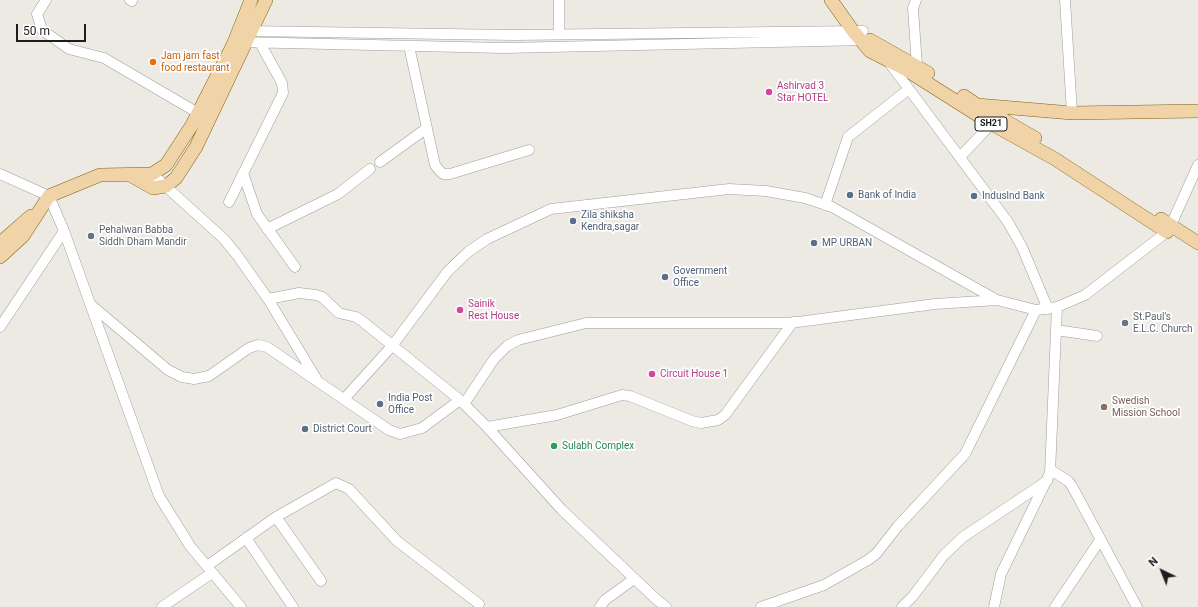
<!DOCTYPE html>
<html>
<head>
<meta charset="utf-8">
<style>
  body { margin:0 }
  #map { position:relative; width:1198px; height:607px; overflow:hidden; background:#edeae4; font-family:Roboto,sans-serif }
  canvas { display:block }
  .north { position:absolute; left:1142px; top:551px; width:40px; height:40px; -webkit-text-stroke:3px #fff; paint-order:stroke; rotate:317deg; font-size:11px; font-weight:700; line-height:16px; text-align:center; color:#1d1d1d }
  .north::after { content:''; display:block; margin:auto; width:14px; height:18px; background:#1d1d1d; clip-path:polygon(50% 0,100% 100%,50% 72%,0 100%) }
  .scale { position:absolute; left:16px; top:24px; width:70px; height:18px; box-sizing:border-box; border:2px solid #1d1d1d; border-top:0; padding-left:5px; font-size:12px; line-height:14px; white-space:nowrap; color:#1d1d1d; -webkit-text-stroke:3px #fff; paint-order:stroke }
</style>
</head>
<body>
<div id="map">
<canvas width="1198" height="607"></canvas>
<div class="north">N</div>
<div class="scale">50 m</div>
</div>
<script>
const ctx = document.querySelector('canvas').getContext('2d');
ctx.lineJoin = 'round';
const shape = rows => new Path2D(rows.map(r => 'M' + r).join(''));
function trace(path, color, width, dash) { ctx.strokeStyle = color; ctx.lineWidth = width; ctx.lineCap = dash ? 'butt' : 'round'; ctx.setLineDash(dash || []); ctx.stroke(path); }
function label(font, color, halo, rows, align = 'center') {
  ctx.font = font + ' Roboto,sans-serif'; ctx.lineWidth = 3.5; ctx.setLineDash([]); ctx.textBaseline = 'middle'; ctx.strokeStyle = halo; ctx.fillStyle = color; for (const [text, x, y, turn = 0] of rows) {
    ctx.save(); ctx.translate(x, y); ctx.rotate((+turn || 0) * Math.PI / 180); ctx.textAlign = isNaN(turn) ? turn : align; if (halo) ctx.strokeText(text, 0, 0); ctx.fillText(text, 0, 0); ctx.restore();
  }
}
const minor = shape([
  [46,0,37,14,42,30,69,49,104,58,198,113],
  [130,0,132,1],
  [559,0,559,34],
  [916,0,913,8,917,66],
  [1065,0,1072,113],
  [245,31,514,35,863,31],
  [240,42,504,48,866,40],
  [409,46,435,165,439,170,443,174,450,174,529,150],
  [888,61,1008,222,1022,247,1048,309],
  [960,157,996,119],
  [380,162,427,128],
  [243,173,257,214,295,267],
  [0,174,49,196,64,231,159,496,190,546,241,607],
  [152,174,224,239,237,255,268,299,316,378],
  [229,202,283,93,282,83,260,43],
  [825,205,848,137,909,89],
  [1171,225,1198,165],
  [267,229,338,194,370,169],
  [268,299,299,293,316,295,322,297,339,313,356,317,362,321,460,400,487,427,562,510,656,599,666,607],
  [90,304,168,370,182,377,194,379,209,376,249,348,258,345,267,347,389,430,400,434,422,428,460,400],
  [0,327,64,231],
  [1056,330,1097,336],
  [344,399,392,346,448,271,468,252,487,239,551,209,729,189,766,191,805,198,832,207,997,300,1036,310,1057,307,1085,295,1172,228],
  [464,404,494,359,507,346,518,340,586,323,790,323,935,304,997,300],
  [487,427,557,415,622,395,630,396,692,421,701,423,718,420,725,415,793,322],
  [1051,470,1068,481,1072,486,1137,607],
  [276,517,321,581],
  [246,538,293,607],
  [207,566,276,517,336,483,349,489,397,541,479,604],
  [162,607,212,573],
  [600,607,605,600,634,579],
  [761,607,824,585,868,560,876,554,898,526,965,454,1036,310],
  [902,607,913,596,944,555,963,537,1047,481],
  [994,607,1001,574,1050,473,1057,307],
  [1055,607,1100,540]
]);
const major = shape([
  [831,0,853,31,870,51,905,69,992,124,1055,159,1167,232],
  [870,40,928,73],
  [964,96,977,105,1072,113,1198,111],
  [981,107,1035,138],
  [130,175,153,188,166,186,176,178,196,147,266,0],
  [1161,219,1198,243],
  [0,243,31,216],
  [0,257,23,236,49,196,100,175,152,174,166,165,192,125,233,45,251,0]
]);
const markers = [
  [153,62,4,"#e8710a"],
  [769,92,4,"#d1479c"],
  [850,195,4,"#5c6f8a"],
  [974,196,4,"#5c6f8a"],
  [573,221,4,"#5c6f8a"],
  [91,236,4,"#6b7280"],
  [814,243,4,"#5c6f8a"],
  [665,277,4,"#5c6f8a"],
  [460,310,4,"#d1479c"],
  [1125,323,4,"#6b7280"],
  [652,374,4,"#d1479c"],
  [380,404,4,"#5c6f8a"],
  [1104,407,4,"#8d6e63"],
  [305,429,4,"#5c6f8a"],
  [554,446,4,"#2e9e5b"]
];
const shields = [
  [991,124,32]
];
const shieldNames = [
  ["SH21",991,124]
];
const foodNames = [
  ["Jam jam fast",161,56],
  ["food restaurant",161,68]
];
const hotelNames = [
  ["Ashirvad 3",777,86],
  ["Star HOTEL",777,98],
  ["Sainik",468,304],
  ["Rest House",468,316],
  ["Circuit House 1",660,374]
];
const serviceNames = [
  ["Bank of India",858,195],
  ["Induslnd Bank",982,196],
  ["Zila shiksha",581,215],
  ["Kendra,sagar",581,227],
  ["MP URBAN",822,243],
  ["Government",673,271],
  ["Office",673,283],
  ["India Post",388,398],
  ["Office",388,410],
  ["District Court",313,429]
];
const worshipNames = [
  ["Pehalwan Babba",99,230],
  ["Siddh Dham Mandir",99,242],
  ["St.Paul's",1133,317],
  ["E.L.C. Church",1133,329]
];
const educationNames = [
  ["Swedish",1112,401],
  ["Mission School",1112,413]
];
const leisureNames = [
  ["Sulabh Complex",562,446]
];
trace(minor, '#9e9e9e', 11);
trace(major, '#846212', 14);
trace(minor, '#fff', 10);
trace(major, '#f0d3a6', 13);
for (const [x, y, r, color] of markers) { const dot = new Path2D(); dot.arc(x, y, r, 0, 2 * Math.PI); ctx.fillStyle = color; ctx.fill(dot); trace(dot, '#fff', 1.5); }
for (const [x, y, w] of shields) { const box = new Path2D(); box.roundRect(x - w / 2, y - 7, w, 14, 3); ctx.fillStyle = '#fff'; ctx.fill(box); trace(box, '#1d1d1d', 1); }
label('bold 9px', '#1d1d1d', null, shieldNames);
label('10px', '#c56008', '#fff', foodNames, 'left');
label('10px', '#b23c85', '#fff', hotelNames, 'left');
label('10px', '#4e5e75', '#fff', serviceNames, 'left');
label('10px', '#5b616d', '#fff', worshipNames, 'left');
label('10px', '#785e54', '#fff', educationNames, 'left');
label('10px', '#27864d', '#fff', leisureNames, 'left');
</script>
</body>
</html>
